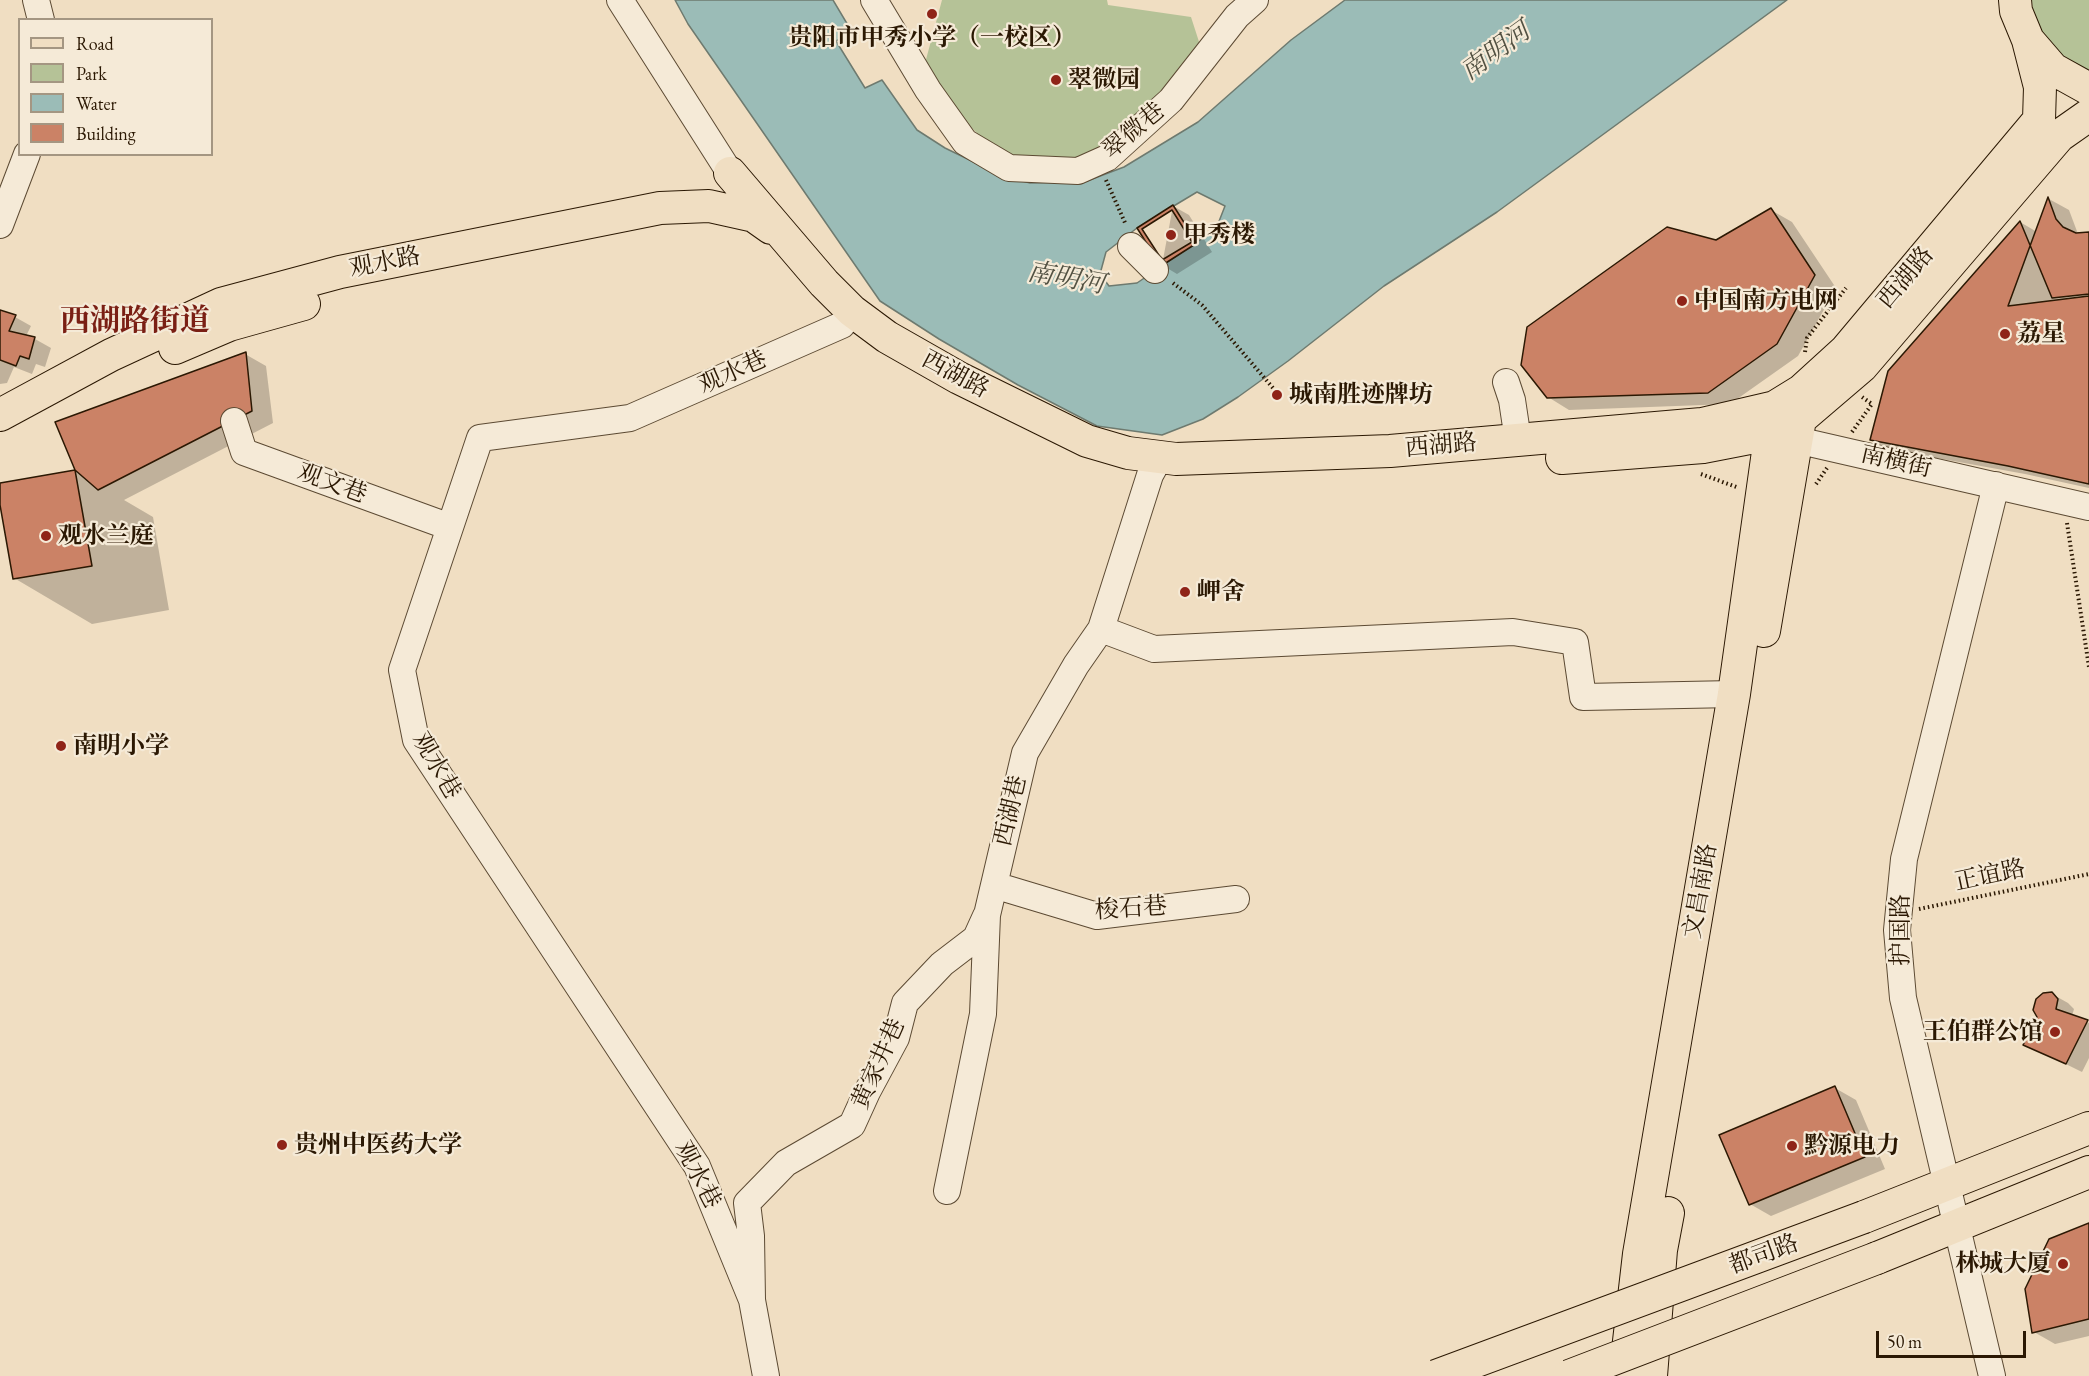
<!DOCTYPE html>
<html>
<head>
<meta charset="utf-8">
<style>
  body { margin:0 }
  #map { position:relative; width:2089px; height:1376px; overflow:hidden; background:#f0dec2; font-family:"EB Garamond",serif }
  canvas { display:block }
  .legend { position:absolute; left:18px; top:18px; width:195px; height:138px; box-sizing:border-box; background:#f5ead7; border:2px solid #a49682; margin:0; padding:8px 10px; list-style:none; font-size:18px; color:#2b1803 }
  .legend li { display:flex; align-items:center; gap:12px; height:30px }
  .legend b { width:30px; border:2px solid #a49682 }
  .scale { position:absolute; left:1876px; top:1331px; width:150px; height:27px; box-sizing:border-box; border:3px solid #2b1803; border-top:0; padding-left:8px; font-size:18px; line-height:21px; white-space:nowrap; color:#2b1803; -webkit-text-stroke:4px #f5ead7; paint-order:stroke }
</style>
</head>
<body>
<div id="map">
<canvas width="2089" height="1376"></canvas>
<ul class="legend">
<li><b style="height:8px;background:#f0dec2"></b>Road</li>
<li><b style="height:16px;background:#b5c297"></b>Park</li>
<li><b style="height:16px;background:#9bbcb7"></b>Water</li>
<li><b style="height:16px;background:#cb8266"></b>Building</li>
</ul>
<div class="scale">50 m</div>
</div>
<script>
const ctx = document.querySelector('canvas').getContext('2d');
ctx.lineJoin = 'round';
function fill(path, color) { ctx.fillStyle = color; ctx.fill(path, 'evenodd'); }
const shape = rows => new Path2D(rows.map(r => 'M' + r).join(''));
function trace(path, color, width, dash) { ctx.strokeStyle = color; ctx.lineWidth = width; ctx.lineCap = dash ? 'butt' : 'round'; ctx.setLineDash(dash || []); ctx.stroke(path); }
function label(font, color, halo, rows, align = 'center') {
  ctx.font = font + ' "EB Garamond","Noto Serif SC",serif'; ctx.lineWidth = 4.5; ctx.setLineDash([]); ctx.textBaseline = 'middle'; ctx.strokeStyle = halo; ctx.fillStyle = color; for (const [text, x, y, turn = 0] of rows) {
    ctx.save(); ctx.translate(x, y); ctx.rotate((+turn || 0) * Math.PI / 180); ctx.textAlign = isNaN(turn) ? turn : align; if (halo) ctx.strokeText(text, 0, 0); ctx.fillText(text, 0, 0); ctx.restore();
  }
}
const green = shape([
  [942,0,1107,0,1108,5,1191,17,1201,48,1172,92,1079,166,1003,158,953,110,924,67],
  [2032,0,2089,0,2089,74,2071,65,2048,43,2033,14]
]);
const water = shape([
  [675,0,833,0,852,32,836,41,865,88,882,80,917,130,945,148,980,165,1008,177,1030,183,1087,181,1124,167,1198,122,1291,40,1345,0,1787,0,1497,212,1384,286,1288,361,1238,397,1203,419,1162,435,1097,426,1018,385,939,339,880,301,688,24,675,0],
  [1197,192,1225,206,1216,229,1137,283,1109,286,1100,274,1106,252,1137,228,1197,192]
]);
const shadow = shape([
  [2049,199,2069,210,2078,234,2089,233,2089,488,2025,474,1887,449,1872,440,2020,222,2037,232],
  [1173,206,1189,215,1212,252,1177,274,1162,265],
  [1771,210,1792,222,1836,288,1798,356,1730,404,1569,410,1548,397,1716,242],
  [0,311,15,317,31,326,26,336,35,339,51,348,45,367,36,364,32,374,14,367,7,383,0,384],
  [245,354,266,366,273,423,124,500,153,517,169,610,92,624,14,578,0,496,0,484,77,471],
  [2052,994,2068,1003,2074,1009,2072,1016,2089,1023,2089,1058,2082,1072,2025,1044],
  [1835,1088,1856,1100,1885,1169,1771,1216,1750,1204],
  [2089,1225,2089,1336,2055,1344,2034,1332]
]);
const building = shape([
  [2048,197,2056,219,2063,227,2076,233,2089,232,2089,296,2008,306,2048,197],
  [1173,205,1197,243,1161,266,1137,228,1173,205],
  [1771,208,1815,275,1777,344,1708,393,1547,398,1521,365,1527,327,1667,227,1716,240,1771,208],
  [1172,210,1192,242,1162,260,1142,229,1172,210],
  [2020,221,2052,298,2089,294,2089,484,2008,466,1870,440,1888,371,2020,221],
  [0,310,16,315,9,331,35,337,29,359,20,356,16,366,0,360,0,310],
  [246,352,252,411,98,490,75,470,55,422,246,352],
  [75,470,92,566,13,579,0,505,0,483,75,470],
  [2052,992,2058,999,2056,1009,2088,1020,2066,1064,2023,1045,2037,1017,2033,1010,2036,999,2043,993,2052,992],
  [1835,1086,1865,1157,1749,1205,1719,1135,1835,1086],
  [2089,1223,2089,1319,2032,1333,2025,1289,2049,1239,2089,1223]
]);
const path = shape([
  [1106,180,1126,225],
  [1173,283,1202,305,1273,388],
  [1805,352,1807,338,1846,288],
  [1852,432,1872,404,1862,397],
  [1701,474,1739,488],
  [1816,484,1827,468],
  [2067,523,2089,667],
  [1919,909,2089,874]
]);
const minor = shape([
  [36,0,41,20],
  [620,0,730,173],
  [874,0,928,90,965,142,1009,168,1078,171,1107,158,1171,100,1237,16,1255,0],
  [0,225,27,154],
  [1131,246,1155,270],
  [1506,382,1512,400,1518,440],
  [234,421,244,452,450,527],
  [1779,436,2089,507],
  [1101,629,1154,649,1513,632,1575,642,1583,697,1734,694],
  [994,885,1097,916,1236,899],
  [947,1191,983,1014,987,915,1025,753,1076,665,1101,629,1150,475,1160,457],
  [752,1300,697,1166,416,740,402,670,480,438,630,418,842,325],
  [766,1376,752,1300,751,1236,747,1203,786,1163,852,1125,867,1092,896,1038,905,1003,942,964,976,938,986,916],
  [1992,1376,1903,998,1897,930,1904,859,1996,485]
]);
const major = shape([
  [2015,0,2016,11,2028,40,2053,69,2089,89],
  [730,173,824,283,852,311,887,337,959,378,1087,441,1128,453,1176,459,1390,451,1702,424,1775,407,1801,391,1846,350,2039,120,2040,87,2028,40],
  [175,348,229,325,304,304],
  [0,415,111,355,221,304,340,272,660,208,709,206,754,216,771,228],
  [1562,458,1703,447,1770,434,1800,419,1862,366,2059,136,2089,115],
  [1764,631,1800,419],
  [1864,1217,2089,1128],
  [1877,1258,2089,1172],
  [1625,1376,1639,1254,1734,694,1773,416],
  [1651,1376,1661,1250,1668,1213]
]);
const majorBridge = shape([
  [1436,1376,1864,1217],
  [1569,1376,1877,1258]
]);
const markers = [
  [932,14,6,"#8f2418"],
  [1056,80,6,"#8f2418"],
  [1171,235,6,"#8f2418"],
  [1682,301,6,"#8f2418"],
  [2005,334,6,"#8f2418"],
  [1277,395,6,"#8f2418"],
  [46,536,6,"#8f2418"],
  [1185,592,6,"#8f2418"],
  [61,746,6,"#8f2418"],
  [2055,1032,6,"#8f2418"],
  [282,1145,6,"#8f2418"],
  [1792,1146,6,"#8f2418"],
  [2063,1264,6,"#8f2418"]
];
const poiNames = [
  ["贵阳市甲秀小学（一校区）",932,38,"center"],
  ["翠微园",1068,80],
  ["甲秀楼",1183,235],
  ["中国南方电网",1694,301],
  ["荔星",2017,334],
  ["城南胜迹牌坊",1289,395],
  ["观水兰庭",58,536],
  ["岬舍",1197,592],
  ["南明小学",73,746],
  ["王伯群公馆",2043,1032,"right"],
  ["贵州中医药大学",294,1145],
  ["黔源电力",1804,1146],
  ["林城大厦",2051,1264,"right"]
];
const streetNames = [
  ["翠微巷",1134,131,-40],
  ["观水路",385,263,-11],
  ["西湖路",1906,278,-50],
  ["观水巷",733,373,-24],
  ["西湖路",955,375,28],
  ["西湖路",1441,446,-5],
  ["南横街",1896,462,13],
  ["观文巷",332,484,20],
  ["观水巷",436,766,60],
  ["西湖巷",1011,811,-77],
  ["正谊路",1990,876,-12],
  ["文昌南路",1701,891,-80],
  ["梭石巷",1131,909,-4],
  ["护国路",1901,930,-90],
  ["黄家井巷",879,1064,-66],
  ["观水巷",697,1175,63],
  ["都司路",1764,1255,-20]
];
const waterNames = [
  ["南明河",1496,52,-36],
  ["南明河",1066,279,10]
];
const districtNames = [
  ["西湖路街道",135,322]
];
fill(green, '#b5c297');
fill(water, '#9bbcb7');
trace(water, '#6e7a6f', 1.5);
fill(shadow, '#0003');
fill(building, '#cb8266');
trace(building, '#2b1803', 1.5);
trace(minor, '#5c4a33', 28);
trace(major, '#2b1803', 34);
trace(path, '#2b1803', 4, [1.5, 3]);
trace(minor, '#f5ead7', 26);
trace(major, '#f0dec2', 32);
trace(majorBridge, '#2b1803', 34, []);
trace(majorBridge, '#f0dec2', 32);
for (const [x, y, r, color] of markers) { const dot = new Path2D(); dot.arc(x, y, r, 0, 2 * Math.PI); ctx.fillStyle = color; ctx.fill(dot); trace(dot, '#f5ead7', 2); }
label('bold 24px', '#2b1803', '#f5ead7', poiNames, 'left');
label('24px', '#2b1803', '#f5ead7', streetNames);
label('italic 26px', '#525142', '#f5ead7', waterNames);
label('bold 30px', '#7a1f14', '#f5ead7', districtNames);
</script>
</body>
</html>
